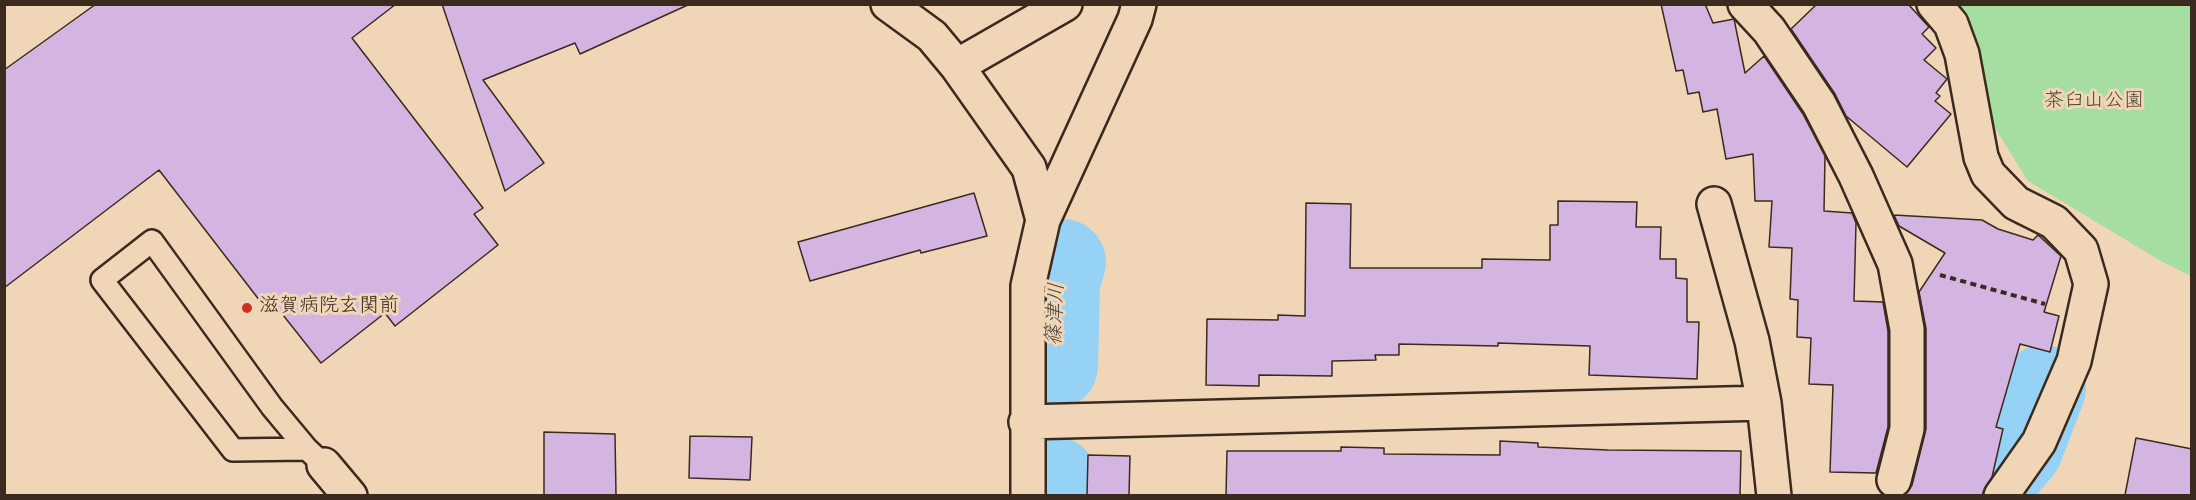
<!DOCTYPE html>
<html>
<head>
<meta charset="utf-8">
<style>
  body { margin:0 }
  #map { position:relative; width:2196px; height:500px; overflow:hidden; background:#f0d6b7; font-family:"Gochi Hand",sans-serif }
  canvas { display:block }
  .frame { position:absolute; inset:0; border:6px solid #3b2a1e; pointer-events:none }
</style>
</head>
<body>
<div id="map">
<canvas width="2196" height="500"></canvas>
<div class="frame"></div>
</div>
<script>
const ctx = document.querySelector('canvas').getContext('2d');
ctx.lineJoin = 'round';
function fill(path, color) { ctx.fillStyle = color; ctx.fill(path, 'evenodd'); }
const shape = rows => new Path2D(rows.map(r => 'M' + r).join(''));
function trace(path, color, width, dash) { ctx.strokeStyle = color; ctx.lineWidth = width; ctx.lineCap = dash ? 'butt' : 'round'; ctx.setLineDash(dash || []); ctx.stroke(path); }
function label(font, color, halo, rows, align = 'center') {
  ctx.font = font + ' "Gochi Hand","Klee One",sans-serif'; ctx.lineWidth = 6; ctx.setLineDash([]); ctx.textBaseline = 'middle'; ctx.strokeStyle = halo; ctx.fillStyle = color; for (const [text, x, y, turn = 0] of rows) {
    ctx.save(); ctx.translate(x, y); ctx.rotate((+turn || 0) * Math.PI / 180); ctx.textAlign = isNaN(turn) ? turn : align; if (halo) ctx.strokeText(text, 0, 0); ctx.fillText(text, 0, 0); ctx.restore();
  }
}
const green = shape([
  [1957,5,2191,5,2191,276,2161,261,2028,181,1995,128,1964,14]
]);
const river = shape([
  [1055,366,1057,281,1063,262],
  [1054,479,1055,496],
  [1980,496,2020,448,2043,388]
]);
const building = shape([
  [96,4,396,4,352,38,483,208,474,214,498,245,395,326,385,313,321,363,268,296,260,301,159,170,4,288,4,70,96,4],
  [442,4,690,4,580,54,575,43,483,80,544,163,505,191,442,4],
  [1661,4,1705,4,1713,23,1734,19,1745,73,1764,56,1803,114,1825,156,1824,211,1852,213,1856,223,1854,301,1883,302,1888,331,1888,427,1876,473,1830,472,1833,385,1809,384,1811,338,1797,337,1798,300,1790,299,1792,248,1769,247,1772,201,1755,201,1753,154,1726,159,1717,109,1703,112,1699,92,1688,94,1683,70,1676,71,1661,4],
  [1817,4,1908,4,1929,27,1922,34,1936,48,1924,60,1947,79,1936,93,1940,96,1935,101,1951,114,1907,167,1846,116,1835,94,1791,29,1817,4],
  [974,193,987,236,921,253,920,250,810,281,798,242,974,193],
  [1558,201,1637,202,1636,227,1661,227,1660,259,1676,259,1676,278,1687,279,1687,322,1699,322,1697,379,1589,375,1590,346,1498,343,1498,346,1399,344,1399,355,1375,355,1376,360,1332,361,1332,376,1259,375,1259,386,1206,385,1207,319,1278,320,1278,315,1305,316,1306,203,1351,204,1350,268,1482,268,1482,259,1550,260,1550,225,1558,225,1558,201],
  [1894,215,1982,220,1998,229,2033,240,2038,235,2061,256,2044,312,2059,316,2050,352,2020,344,1996,427,2003,429,1992,477,1982,495,1904,495,1912,485,1926,429,1926,329,1919,292,1945,253,1899,226,1894,215],
  [544,432,615,434,616,495,544,495,544,432],
  [690,436,752,437,750,480,689,478,690,436],
  [2136,438,2192,449,2192,495,2125,495,2136,438],
  [1500,441,1538,443,1538,447,1608,450,1741,451,1740,495,1226,495,1227,451,1341,451,1341,447,1384,448,1384,454,1500,455,1500,441],
  [1088,455,1130,456,1129,495,1087,495,1088,455]
]);
const path = shape([
  [1940,275,2045,304]
]);
const lane = shape([
  [307,449,272,407,152,241,102,280,233,450,307,449,324,465]
]);
const street = shape([
  [888,4,932,36,957,66,1029,168,1043,220],
  [1745,4,1769,30,1819,104,1856,176,1895,264,1907,329,1907,429,1894,480],
  [1934,4,1951,24,1962,54,1981,157,1988,174,2016,203,2054,222,2081,250,2091,284,2074,361,2039,442,2001,496],
  [957,66,1065,4],
  [1714,204,1752,341,1764,403],
  [1026,422,1764,403,1774,496],
  [324,465,350,496],
  [1028,496,1028,286,1043,220,1135,19,1139,4]
]);
const markers = [
  [247,308,6,"#c8321e"]
];
const parkNames = [
  ["茶臼山公園",2094,103]
];
const poiNames = [
  ["滋賀病院玄関前",259,308]
];
const waterNames = [
  ["篠津川",1058,314,-87]
];
fill(green, '#a6dda1');
trace(river, '#96d2f6', 86);
fill(building, '#d4b4e0');
trace(building, '#3b2a1e', 1.5);
trace(lane, '#3b2a1e', 26);
trace(street, '#3b2a1e', 38);
trace(path, '#3b2a1e', 4, [6, 4.5]);
trace(lane, '#f0d6b7', 21);
trace(street, '#f0d6b7', 33);
for (const [x, y, r, color] of markers) { const dot = new Path2D(); dot.arc(x, y, r, 0, 2 * Math.PI); ctx.fillStyle = color; ctx.fill(dot); trace(dot, '#f0d6b7', 2); }
label('20px', '#4b4532', '#f0d6b7', parkNames);
label('20px', '#3b2a1e', '#f0d6b7', poiNames, 'left');
label('italic 21px', '#49433e', '#f0d6b7', waterNames);
</script>
</body>
</html>
